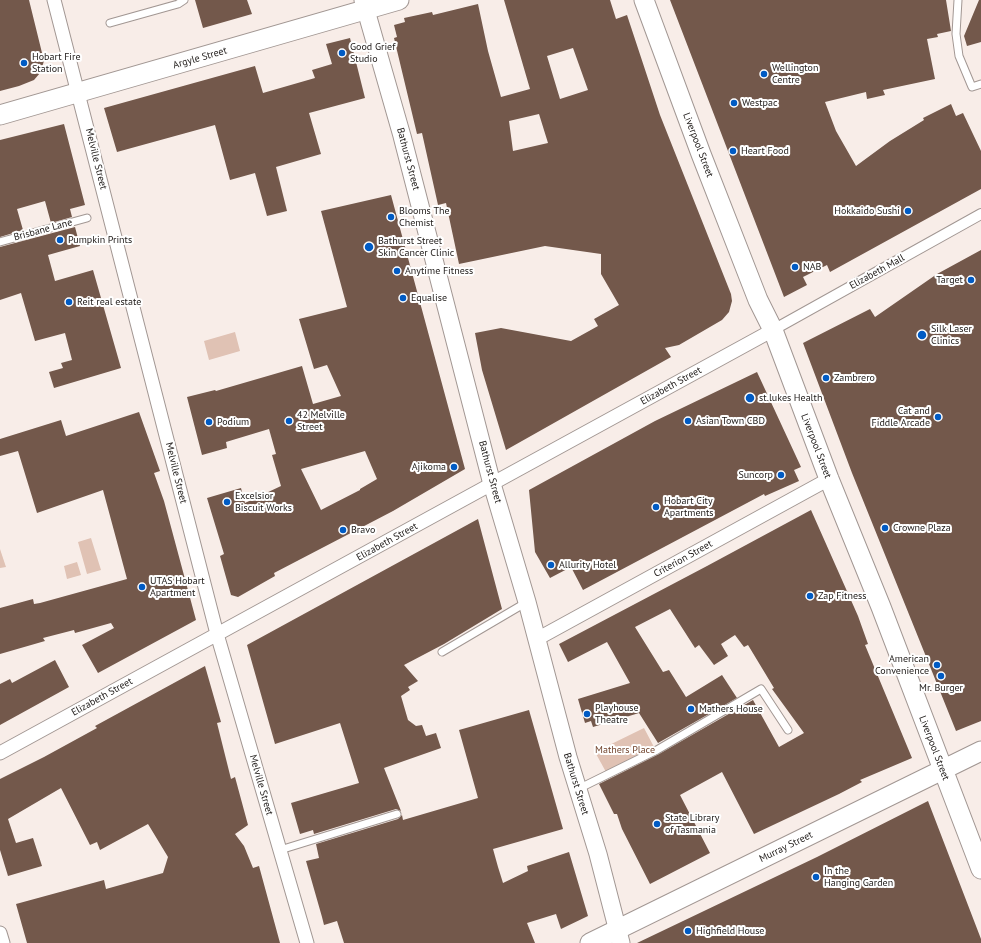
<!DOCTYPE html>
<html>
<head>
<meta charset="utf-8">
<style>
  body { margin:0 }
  canvas { display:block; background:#f8ede8 }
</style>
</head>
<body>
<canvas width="981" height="943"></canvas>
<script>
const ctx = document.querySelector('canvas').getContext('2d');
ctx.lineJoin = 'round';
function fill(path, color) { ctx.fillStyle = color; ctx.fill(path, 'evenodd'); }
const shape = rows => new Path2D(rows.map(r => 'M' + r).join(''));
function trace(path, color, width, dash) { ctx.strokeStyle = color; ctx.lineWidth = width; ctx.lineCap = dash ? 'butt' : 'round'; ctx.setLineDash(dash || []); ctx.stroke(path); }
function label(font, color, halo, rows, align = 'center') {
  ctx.font = font + ' "PT Sans",sans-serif'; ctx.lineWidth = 4; ctx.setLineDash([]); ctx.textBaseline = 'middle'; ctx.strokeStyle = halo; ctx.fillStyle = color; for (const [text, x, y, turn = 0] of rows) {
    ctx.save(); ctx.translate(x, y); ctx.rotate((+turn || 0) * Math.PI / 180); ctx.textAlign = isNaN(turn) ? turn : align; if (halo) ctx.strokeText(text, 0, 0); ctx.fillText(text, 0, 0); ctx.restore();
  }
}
const green = shape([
  [235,332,240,351,209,360,204,341],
  [91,538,101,570,87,574,78,542],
  [0,549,6,567,0,568],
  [77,562,81,575,67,579,64,566],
  [644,728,654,747,606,772,595,752]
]);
const building = shape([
  [0,0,29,0,44,61,40,73,34,80,19,86,0,91],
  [195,0,247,0,252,14,203,28],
  [504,0,610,0,616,19,627,15,660,115,731,294,732,301,729,312,722,320,679,345,665,348,671,357,506,450,482,370,475,333,501,328,571,341,598,326,594,319,619,305,601,274,601,254,545,246,459,264,446,203,438,205,422,133,417,134,394,38,397,37,394,25,405,22,404,18,432,12,433,15,478,4,488,51,501,97,530,89],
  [573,48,588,90,560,99,547,56],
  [539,114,548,143,513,151,509,121],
  [670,0,946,0,951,31,937,34,938,37,927,39,935,79,883,90,885,95,867,99,866,92,825,102,836,131,856,166,890,141,924,120,923,118,951,104,956,116,963,113,981,151,981,189,830,272,827,265,803,277,807,285,784,297],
  [979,0,981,0,981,42,967,46,964,36],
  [350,38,365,98,309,113,321,154,276,167,287,211,267,216,255,173,230,180,215,125,117,152,104,108,255,66,263,93,315,78,312,70,332,64,326,44],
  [64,124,85,205,70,209,72,217,51,223,45,201,17,209,23,230,0,237,0,140],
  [391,195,465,469,393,511,274,573,275,576,238,597,231,595,220,556,224,554,207,498,241,488,245,503,281,486,272,455,276,454,269,429,226,442,227,448,202,455,187,397,215,390,216,391,302,366,313,404,341,396,327,365,314,369,299,319,347,307,321,211],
  [365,451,377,479,360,489,360,490,321,510,301,469],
  [75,227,80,246,48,255,55,281,93,270,121,368,54,388,49,372,63,368,61,363,72,360,65,333,35,341,21,293,0,300,0,247],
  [981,250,981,721,956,731,852,473,803,343,870,309,875,317,937,274],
  [757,372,801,467,794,470,799,481,765,496,764,494,583,590,571,567,550,578,535,552,529,490,655,421],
  [139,412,160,471,154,473,164,501,196,620,98,673,82,645,114,628,111,623,75,633,74,630,43,638,45,641,0,654,0,608,33,599,34,604,40,603,127,579,103,490,37,513,18,451,0,456,0,439,61,420,66,436],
  [811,510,858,616,868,644,865,645,912,758,860,780,862,782,839,794,754,834,722,772,680,795,710,853,650,884,622,829,617,814,614,814,599,784,659,754,753,700,779,747,804,733,772,689,774,688,748,645,744,647,735,635,721,644,728,656,714,665,699,645,695,648,670,609,635,627,663,672,669,670,686,697,722,675,737,698,658,743,639,713,593,727,591,721,585,723,578,699,630,683,607,642,568,662,559,644,707,566],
  [478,519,502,609,444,644,404,665,418,681,408,687,410,690,401,696,408,720,416,726,422,725,426,736,436,733,441,748,384,768,401,811,396,809,314,834,313,830,300,834,291,803,359,783,340,723,275,744,247,645],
  [55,660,69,687,0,725,0,684,10,679,12,683],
  [205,666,221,722,217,723,231,779,235,777,248,825,235,834,244,846,253,868,259,866,280,943,27,943,16,904,104,880,106,889,163,873,168,857,148,824,100,850,97,842,90,845,61,788,8,819,16,843,33,838,42,866,8,876,0,850,0,779,44,757,97,728,95,726],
  [529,710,563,829,493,849,498,867,503,883,528,871,527,866,569,852,588,916,561,929,556,914,527,923,535,943,344,943,337,921,324,925,322,917,306,861,319,858,316,844,398,819,402,815,403,820,478,798,459,730],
  [928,801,981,939,981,943,637,943,817,857]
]);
const service = shape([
  [958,0,956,34,959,56,972,87,981,84],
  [110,23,178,4,184,0],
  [0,242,87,218],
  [442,652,527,602],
  [578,789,657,750,761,689,788,730],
  [280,850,397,814]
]);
const pedestrian = shape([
  [773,330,981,214]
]);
const minor = shape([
  [54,0,217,634,307,943],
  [537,639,829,479],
  [0,753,773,330],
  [0,933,3,943]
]);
const tertiary = shape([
  [363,0,402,136,492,484,527,602,568,757,598,854,621,943]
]);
const secondary = shape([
  [644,0,701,154,758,300,773,330,829,479,881,607,981,869],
  [0,115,399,0],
  [590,943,981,751]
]);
const markers = [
  [342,53,4,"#005bc4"],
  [24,63,4,"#005bc4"],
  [764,74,4,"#005bc4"],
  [734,103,4,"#005bc4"],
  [733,151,4,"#005bc4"],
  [908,211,4,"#005bc4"],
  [391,217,4,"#005bc4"],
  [60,240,4,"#005bc4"],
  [369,247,5,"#005bc4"],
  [795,267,4,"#005bc4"],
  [397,271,4,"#005bc4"],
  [971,280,4,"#005bc4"],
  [403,298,4,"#005bc4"],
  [69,302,4,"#005bc4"],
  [922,335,5,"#005bc4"],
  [826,378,4,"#005bc4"],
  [750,398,5,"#005bc4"],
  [938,417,4,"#005bc4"],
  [289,421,4,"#005bc4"],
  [688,421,4,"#005bc4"],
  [209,422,4,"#005bc4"],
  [454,467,4,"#005bc4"],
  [781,475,4,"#005bc4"],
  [227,502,4,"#005bc4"],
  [656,507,4,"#005bc4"],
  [885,528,4,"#005bc4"],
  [343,530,4,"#005bc4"],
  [551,565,4,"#005bc4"],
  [142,587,4,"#005bc4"],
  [810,596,4,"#005bc4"],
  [937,665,4,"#005bc4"],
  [941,676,4,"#005bc4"],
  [691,709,4,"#005bc4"],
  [587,714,4,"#005bc4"],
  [657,824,4,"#005bc4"],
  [816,877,4,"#005bc4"],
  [688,931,4,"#005bc4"]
];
const poiNames = [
  ["Good Grief",350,47],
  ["Studio",350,59],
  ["Hobart Fire",32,57],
  ["Station",32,69],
  ["Wellington",772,68],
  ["Centre",772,80],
  ["Westpac",742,103],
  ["Heart Food",741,151],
  ["Blooms The",399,211],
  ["Chemist",399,223],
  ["Hokkaido Sushi",900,211,"right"],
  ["Pumpkin Prints",68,240],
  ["Bathurst Street",378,241],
  ["Skin Cancer Clinic",378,253],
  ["NAB",803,267],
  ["Anytime Fitness",405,271],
  ["Target",963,280,"right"],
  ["Equalise",411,298],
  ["Reit real estate",77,302],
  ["Silk Laser",931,329],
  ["Clinics",931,341],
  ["Zambrero",834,378],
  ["st.lukes Health",759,398],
  ["Cat and",930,411,"right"],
  ["Fiddle Arcade",930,423,"right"],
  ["42 Melville",297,415],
  ["Street",297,427],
  ["Asian Town CBD",696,421],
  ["Podium",217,422],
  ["Ajikoma",446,467,"right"],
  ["Suncorp",773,475,"right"],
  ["Excelsior",235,496],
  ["Biscuit Works",235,508],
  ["Hobart City",664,501],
  ["Apartments",664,513],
  ["Crowne Plaza",893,528],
  ["Bravo",351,530],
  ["Allurity Hotel",559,565],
  ["UTAS Hobart",150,581],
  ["Apartment",150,593],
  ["Zap Fitness",818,596],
  ["American",929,659,"right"],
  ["Convenience",929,671,"right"],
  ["Mr. Burger",941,688,"center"],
  ["Playhouse",595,708],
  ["Theatre",595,720],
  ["Mathers House",699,709],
  ["State Library",665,818],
  ["of Tasmania",665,830],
  ["In the",824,871],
  ["Hanging Garden",824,883],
  ["Highfield House",696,931]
];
const streetNames = [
  ["Argyle Street",200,58,-16],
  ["Liverpool Street",698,145,69],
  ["Melville Street",96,159,76],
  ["Bathurst Street",408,159,75],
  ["Brisbane Lane",43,230,-15],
  ["Elizabeth Mall",877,272,-29],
  ["Elizabeth Street",671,386,-29],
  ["Liverpool Street",816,446,69],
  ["Bathurst Street",490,472,75],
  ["Melville Street",176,473,76],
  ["Elizabeth Street",387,542,-29],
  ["Criterion Street",683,559,-29],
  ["Elizabeth Street",102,697,-29],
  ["Liverpool Street",934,748,69],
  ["Bathurst Street",576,784,73],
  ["Melville Street",261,785,74],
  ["Murray Street",786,847,-26]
];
const parkNames = [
  ["Mathers Place",625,750]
];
fill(green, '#e0c2b4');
fill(building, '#73584b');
trace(service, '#a29793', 9);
trace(pedestrian, '#a29793', 12);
trace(minor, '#a29793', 15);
trace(tertiary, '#a29793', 19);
trace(secondary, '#a29793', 21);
trace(service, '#fff', 7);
trace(pedestrian, '#fff', 10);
trace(minor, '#fff', 13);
trace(tertiary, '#fff', 17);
trace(secondary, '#fff', 19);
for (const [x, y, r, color] of markers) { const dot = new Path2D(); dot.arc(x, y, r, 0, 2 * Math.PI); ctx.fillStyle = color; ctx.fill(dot); trace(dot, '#fff', 1.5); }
label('10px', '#1d1917', '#fff', poiNames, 'left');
label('10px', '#1d1917', '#fff', streetNames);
label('10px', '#72452e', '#fff', parkNames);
</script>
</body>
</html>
